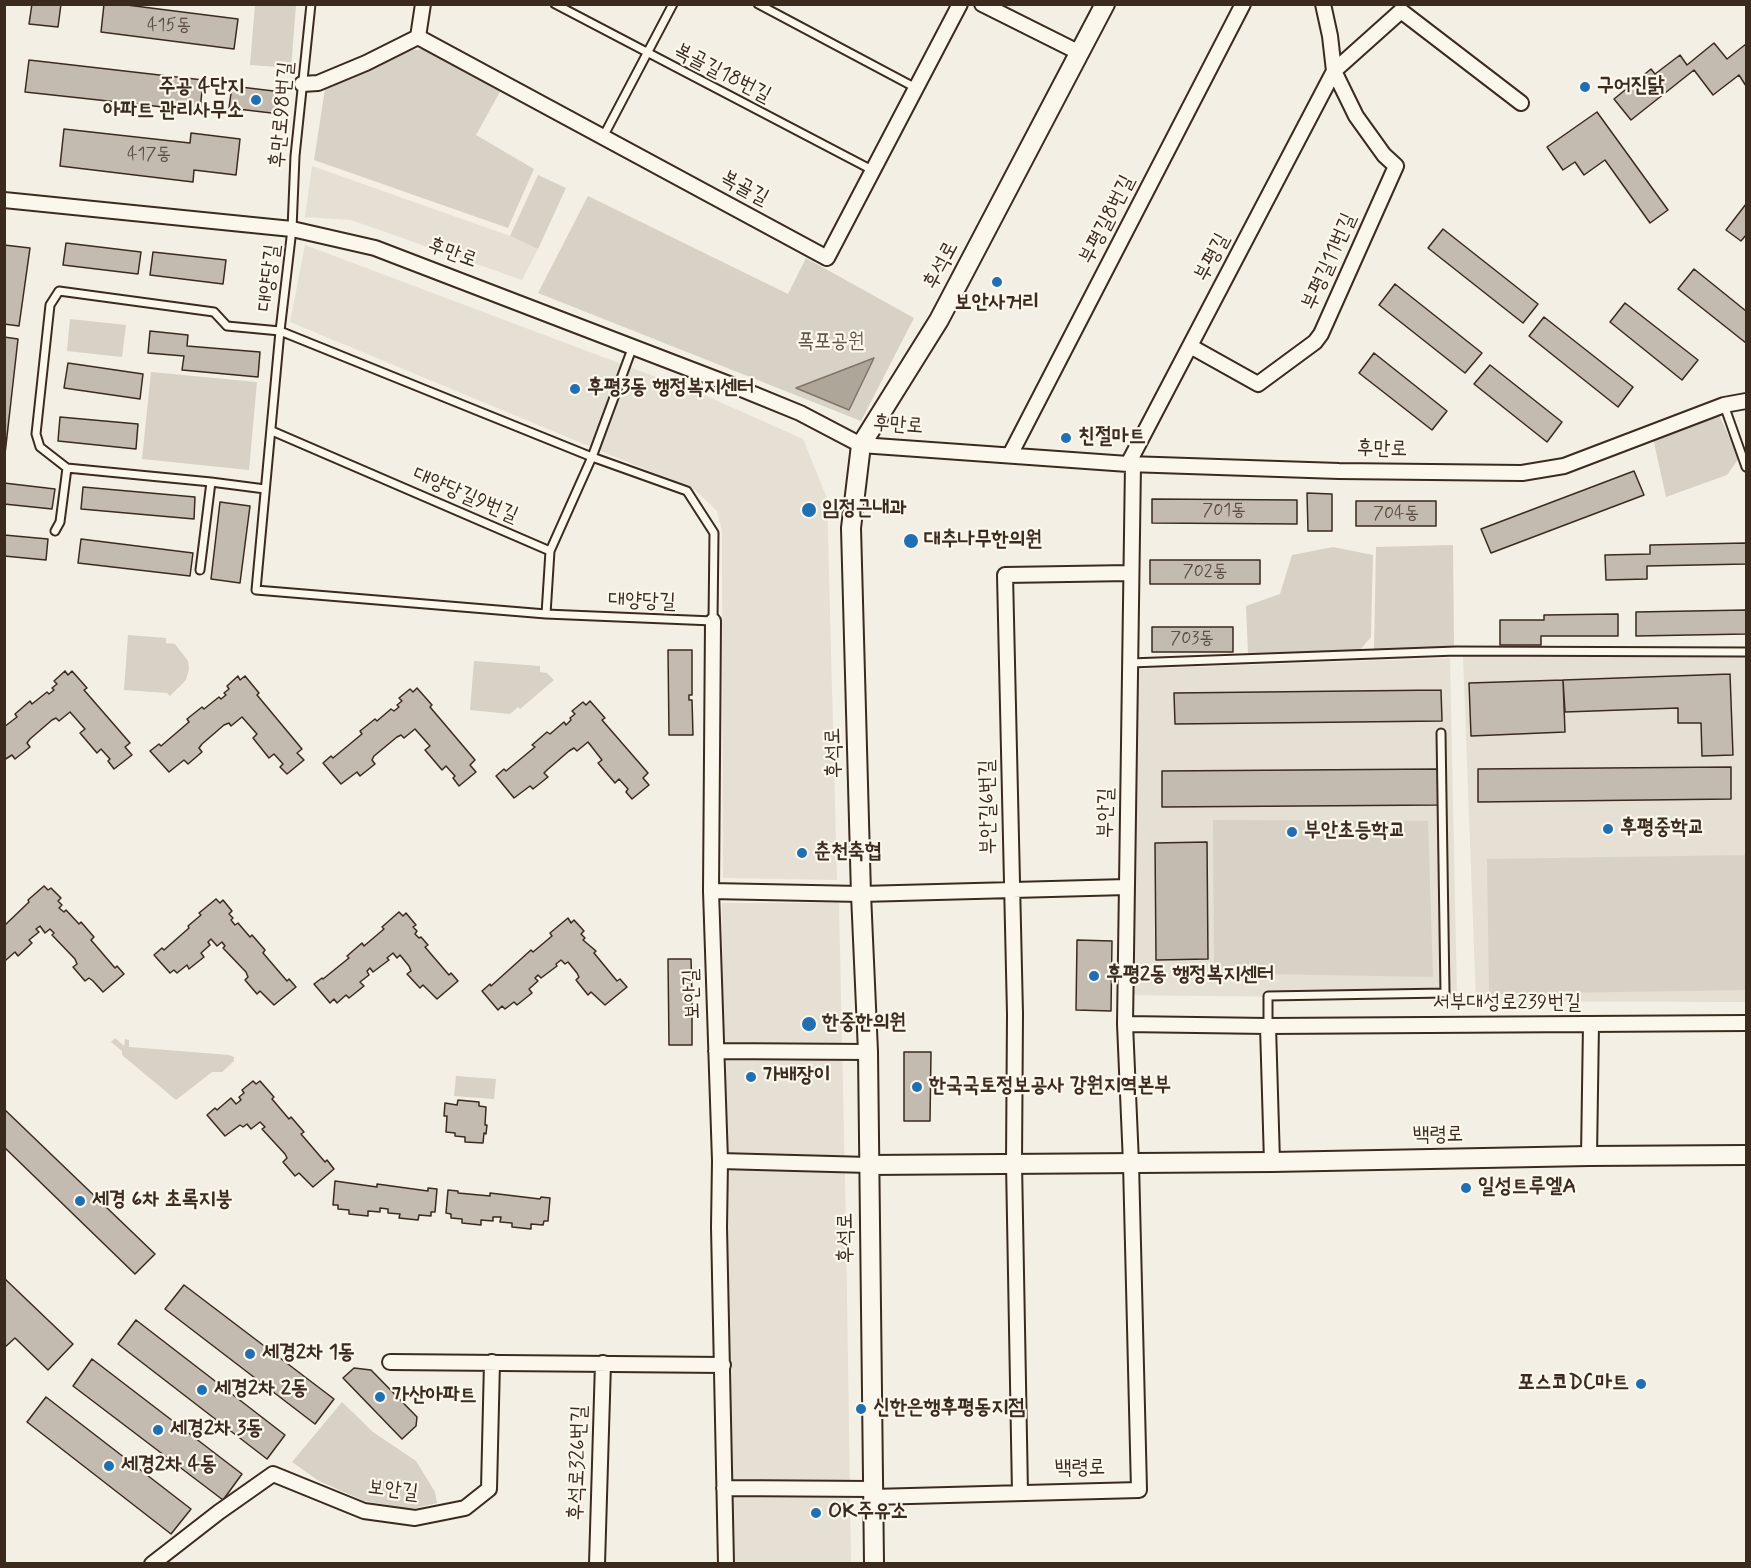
<!DOCTYPE html>
<html>
<head>
<meta charset="utf-8">
<style>
  body { margin:0 }
  #map { position:relative; width:1751px; height:1568px; overflow:hidden; background:#f3efe4; font-family:Mynerve,sans-serif }
  canvas { display:block }
  .frame { position:absolute; inset:0; border:6px solid #3b2a1e; pointer-events:none }
</style>
</head>
<body>
<div id="map">
<canvas width="1751" height="1568"></canvas>
<div class="frame"></div>
</div>
<script>
const ctx = document.querySelector('canvas').getContext('2d');
ctx.lineJoin = 'round';
function fill(path, color) { ctx.fillStyle = color; ctx.fill(path, 'evenodd'); }
const shape = rows => new Path2D(rows.map(r => 'M' + r).join(''));
function trace(path, color, width, dash) { ctx.strokeStyle = color; ctx.lineWidth = width; ctx.lineCap = dash ? 'butt' : 'round'; ctx.setLineDash(dash || []); ctx.stroke(path); }
function label(font, color, halo, rows, align = 'center') {
  ctx.font = font + ' Mynerve,"Poor Story",sans-serif'; ctx.lineWidth = 4.5; ctx.setLineDash([]); ctx.textBaseline = 'middle'; ctx.strokeStyle = halo; ctx.fillStyle = color; for (const [text, x, y, turn = 0] of rows) {
    ctx.save(); ctx.translate(x, y); ctx.rotate((+turn || 0) * Math.PI / 180); ctx.textAlign = isNaN(turn) ? turn : align; if (halo) ctx.strokeText(text, 0, 0); ctx.fillText(text, 0, 0); ctx.restore();
  }
}
const built = shape([
  [312,166,510,236,538,249,522,280,351,220,305,217],
  [305,245,704,395,803,439,827,498,837,880,723,878,722,531,717,511,695,490,290,322],
  [1463,655,1746,656,1746,1002,1476,1001],
  [1450,658,1457,999,1126,995,1137,669],
  [722,903,839,903,846,1229,851,1563,734,1563,725,1226]
]);
const green = shape([
  [255,5,296,5,291,68,250,65],
  [424,49,501,90,476,135,534,169,508,228,314,160,325,89,405,51],
  [538,175,566,188,538,249,510,236],
  [588,196,788,294,806,258,914,318,861,421,538,293],
  [70,319,126,325,122,357,67,351],
  [151,372,257,382,249,470,142,459],
  [1719,415,1739,458,1727,475,1666,497,1653,438],
  [1453,545,1454,648,1374,650,1376,547],
  [1333,547,1373,555,1371,637,1359,651,1248,653,1246,606,1280,594,1292,555],
  [128,635,166,638,166,643,175,644,188,661,189,669,186,680,170,696,167,693,124,690],
  [474,661,540,666,540,672,547,673,554,680,520,709,518,707,510,714,470,710],
  [1213,820,1428,821,1433,977,1214,973],
  [1746,855,1746,990,1489,994,1487,859],
  [115,1038,124,1046,125,1039,129,1040,129,1047,229,1055,234,1057,234,1061,222,1072,212,1072,176,1100,122,1055,122,1051,111,1042],
  [456,1076,496,1079,494,1099,454,1096],
  [342,1402,373,1432,416,1461,435,1492,437,1503,412,1509,364,1501,319,1481,292,1462]
]);
const water = shape([
  [874,358,849,410,796,388,874,358]
]);
const building = shape([
  [32,4,61,4,58,27,29,24,32,4],
  [104,4,119,4,238,19,234,49,101,32,104,4],
  [1714,43,1727,59,1746,44,1746,86,1739,75,1713,95,1694,70,1631,120,1614,99,1651,69,1655,74,1680,55,1687,65,1714,43],
  [29,60,203,80,200,111,25,92,29,60],
  [232,86,282,92,280,114,229,108,232,86],
  [1597,112,1668,210,1650,223,1605,160,1584,175,1575,162,1563,170,1547,147,1597,112],
  [64,129,190,143,191,133,240,139,236,175,194,170,193,182,60,166,64,129],
  [1746,204,1746,235,1741,241,1726,230,1746,204],
  [1443,229,1538,304,1523,323,1428,248,1443,229],
  [66,243,141,252,138,274,63,265,66,243],
  [4,245,30,248,19,326,4,324,4,245],
  [153,252,226,260,223,284,150,275,153,252],
  [1694,269,1746,311,1746,343,1678,289,1694,269],
  [1395,284,1482,353,1465,373,1379,305,1395,284],
  [1625,303,1698,360,1682,380,1610,322,1625,303],
  [1544,317,1633,387,1618,407,1529,336,1544,317],
  [150,331,188,335,187,346,260,352,258,377,182,370,184,356,148,353,150,331],
  [4,337,18,339,5,454,4,454,4,337],
  [1374,353,1447,411,1432,430,1359,373,1374,353],
  [68,363,143,374,140,399,64,388,68,363],
  [1490,365,1562,422,1547,442,1474,384,1490,365],
  [60,417,138,424,136,449,58,441,60,417],
  [1634,471,1644,495,1491,553,1481,529,1634,471],
  [4,483,55,489,52,509,4,504,4,483],
  [83,487,195,497,194,519,81,509,83,487],
  [1307,493,1332,494,1332,531,1308,531,1307,493],
  [1152,499,1297,500,1297,524,1152,523,1152,499],
  [1356,501,1436,501,1436,526,1356,526,1356,501],
  [220,502,250,506,240,583,211,579,220,502],
  [4,535,48,539,46,560,4,556,4,535],
  [81,539,193,553,190,576,78,563,81,539],
  [1746,543,1746,564,1647,566,1647,579,1606,580,1605,555,1650,554,1650,545,1746,543],
  [1150,560,1260,560,1260,584,1150,584,1150,560],
  [1746,610,1746,634,1636,636,1636,612,1746,610],
  [1618,614,1618,636,1541,636,1541,645,1500,645,1500,620,1544,620,1544,615,1618,614],
  [1152,627,1233,627,1233,652,1152,652,1152,627],
  [668,650,692,650,692,695,689,695,689,700,692,700,693,735,669,735,668,650],
  [65,671,68,675,72,671,87,688,84,690,130,743,125,747,132,755,114,769,108,761,110,759,101,749,97,753,80,733,85,729,70,712,59,721,56,718,52,720,30,739,27,743,30,747,15,759,12,755,4,760,4,727,17,717,15,714,30,701,32,704,47,692,49,694,54,690,52,688,57,684,54,681,65,671],
  [1730,674,1733,755,1702,756,1701,723,1678,723,1678,708,1565,712,1563,680,1730,674],
  [238,676,240,680,245,676,259,693,257,695,302,749,297,753,304,760,287,774,280,767,283,764,274,754,269,758,253,738,257,734,242,717,231,726,229,723,224,725,202,744,199,748,202,752,188,764,184,760,169,772,150,751,159,744,161,746,189,722,187,719,202,707,204,709,219,697,221,699,226,695,224,693,229,689,227,686,238,676],
  [1563,680,1565,732,1471,736,1469,683,1563,680],
  [417,688,432,705,430,707,475,760,470,765,476,772,459,786,453,778,455,776,446,766,442,770,425,750,430,746,415,729,404,738,401,735,397,737,374,756,372,760,375,764,360,776,357,772,341,784,323,763,331,756,333,758,362,734,360,731,375,719,377,721,391,709,394,711,399,707,397,705,402,701,399,698,410,689,413,692,417,688],
  [1441,690,1442,721,1175,724,1174,693,1441,690],
  [590,701,605,718,602,720,648,773,643,778,649,785,632,799,626,792,628,789,619,779,615,783,598,763,602,760,588,742,577,751,574,748,569,751,547,770,544,773,548,777,533,789,530,786,514,798,496,776,504,769,506,771,535,747,532,745,547,732,550,734,564,722,566,725,571,720,570,718,575,714,572,711,583,702,586,705,590,701],
  [1731,767,1731,799,1478,802,1478,769,1731,767],
  [1438,769,1438,805,1162,807,1162,771,1438,769],
  [1207,842,1208,959,1156,960,1155,843,1207,842],
  [44,886,48,890,51,888,61,898,58,901,62,905,59,908,64,912,66,910,79,924,81,922,94,937,91,940,115,968,117,966,124,974,103,992,93,981,89,978,85,981,73,967,77,964,75,959,52,935,54,933,50,929,45,933,40,926,36,929,39,932,29,940,32,943,18,956,15,952,6,960,4,959,4,926,29,902,28,900,44,886],
  [216,899,220,903,223,900,232,911,229,914,233,918,231,920,235,925,238,923,250,937,252,935,265,950,263,953,287,981,289,979,296,987,274,1005,260,991,257,994,245,980,248,977,246,972,223,948,225,946,222,942,217,946,211,939,208,942,210,945,201,953,204,957,189,969,187,965,177,973,174,970,170,973,154,955,162,948,164,950,189,928,188,926,201,915,199,913,216,899],
  [399,912,403,916,406,913,416,925,413,927,417,931,415,934,419,938,421,937,428,945,425,947,449,975,451,973,458,981,437,999,423,985,420,988,407,974,411,971,409,966,400,955,397,958,393,953,387,958,389,960,373,972,370,968,367,971,369,975,360,982,364,986,349,998,346,995,337,1003,334,999,330,1003,314,984,322,978,323,979,349,958,347,956,362,943,364,946,384,929,382,927,399,912],
  [568,918,571,923,574,920,584,931,581,934,585,938,583,940,596,951,594,953,617,981,620,979,627,987,605,1005,591,992,588,995,576,980,579,977,577,973,568,962,565,964,561,960,556,964,557,966,541,978,538,975,535,978,538,981,529,989,532,993,517,1005,514,1002,505,1009,502,1006,498,1010,482,991,490,984,491,986,531,950,533,952,552,936,550,933,568,918],
  [1077,940,1112,941,1111,1011,1076,1010,1077,940],
  [668,959,691,959,692,993,689,993,689,999,692,999,692,1045,669,1045,668,959],
  [904,1052,931,1052,930,1121,904,1121,904,1052],
  [253,1081,256,1084,260,1081,274,1097,272,1099,289,1119,291,1117,304,1132,301,1134,325,1162,327,1160,334,1169,313,1187,299,1173,295,1176,283,1162,287,1158,285,1154,262,1129,265,1127,260,1122,251,1129,247,1124,243,1127,240,1125,225,1136,207,1115,215,1108,217,1110,231,1098,236,1104,241,1100,239,1097,244,1093,242,1090,253,1081],
  [458,1100,479,1102,479,1106,486,1107,485,1125,487,1125,486,1134,484,1133,483,1143,465,1142,465,1137,455,1136,455,1133,446,1132,447,1116,444,1116,445,1103,457,1105,458,1100],
  [4,1109,155,1254,135,1274,4,1147,4,1109],
  [335,1181,377,1187,377,1184,428,1191,428,1188,437,1189,435,1212,431,1212,431,1216,419,1215,418,1220,399,1218,400,1214,388,1213,388,1209,380,1208,380,1212,368,1211,368,1216,349,1214,349,1210,338,1209,338,1205,333,1205,335,1181],
  [448,1190,458,1191,458,1193,490,1196,490,1193,540,1199,541,1197,550,1198,548,1221,544,1221,543,1225,531,1224,531,1229,512,1227,512,1223,500,1222,501,1217,493,1217,493,1221,481,1220,481,1225,462,1223,462,1219,451,1218,451,1214,446,1213,448,1190],
  [4,1278,73,1344,48,1370,15,1338,4,1348,4,1278],
  [184,1285,334,1399,315,1424,165,1309,184,1285],
  [136,1320,285,1435,267,1459,118,1344,136,1320],
  [92,1359,242,1474,223,1500,73,1386,92,1359],
  [354,1368,371,1370,417,1417,416,1426,402,1439,343,1378,354,1368],
  [46,1397,191,1509,171,1534,27,1422,46,1397]
]);
const lane = shape([
  [555,4,874,171],
  [758,4,916,88],
  [603,137,673,4],
  [1724,405,1746,467],
  [272,431,550,551],
  [67,468,211,482,200,570],
  [211,482,265,489],
  [55,531,60,522,67,468,40,447,36,434,50,305,59,291,214,312,227,326,280,331,592,457,687,491,714,533,713,621,546,614,256,590,280,331,292,229,295,156,311,4],
  [546,614,550,551,592,457,633,346],
  [1130,663,1456,651,1746,652],
  [1268,1026,1268,996,1445,993,1441,733]
]);
const street = shape([
  [423,4,418,37,827,258,960,4],
  [982,4,1080,53],
  [302,84,318,83,366,63,418,37],
  [4,200,292,229,375,248,729,384,800,413,861,445,1128,464,1339,471,1522,473,1564,466,1724,405,1746,401],
  [1190,346,1258,384,1315,342,1321,334,1396,166,1384,155,1356,116,1334,71,1330,36,1323,4],
  [1010,455,1243,4],
  [1128,464,1334,71,1401,11,1521,103],
  [713,621,711,891,720,1161,719,1227,726,1564],
  [711,891,861,894,1127,887],
  [1125,1024,1268,1026,1746,1023],
  [1268,1026,1272,1162],
  [716,1051,868,1052],
  [1589,1156,1591,1024],
  [720,1161,869,1165],
  [390,1362,723,1365],
  [724,1488,872,1489],
  [1020,1493,1014,1163,1015,1014,1005,575,1130,573],
  [872,1497,1139,1490,1131,1163,1125,1024,1133,464],
  [152,1564,219,1512,273,1474,364,1511,415,1518,465,1508,489,1489,492,1362],
  [597,1564,603,1363]
]);
const secondary = shape([
  [869,1165,1272,1162,1589,1156,1746,1155],
  [874,1564,868,1052,861,894,851,528,861,445,939,320,1105,4]
]);
const markers = [
  [1585,87,6,"#1f6fb2"],
  [256,100,6,"#1f6fb2"],
  [997,282,6,"#1f6fb2"],
  [575,389,6,"#1f6fb2"],
  [1066,438,6,"#1f6fb2"],
  [809,510,8,"#1f6fb2"],
  [911,541,8,"#1f6fb2"],
  [1608,829,6,"#1f6fb2"],
  [1292,832,6,"#1f6fb2"],
  [802,853,6,"#1f6fb2"],
  [1094,976,6,"#1f6fb2"],
  [809,1024,8,"#1f6fb2"],
  [751,1077,6,"#1f6fb2"],
  [917,1087,6,"#1f6fb2"],
  [1466,1188,6,"#1f6fb2"],
  [80,1201,6,"#1f6fb2"],
  [250,1354,6,"#1f6fb2"],
  [1641,1384,6,"#1f6fb2"],
  [202,1390,6,"#1f6fb2"],
  [380,1397,6,"#1f6fb2"],
  [861,1409,6,"#1f6fb2"],
  [158,1430,6,"#1f6fb2"],
  [109,1466,6,"#1f6fb2"],
  [816,1513,6,"#1f6fb2"]
];
const numberNames = [
  ["415동",169,26],
  ["417동",149,155],
  ["701동",1224,511],
  ["704동",1396,514],
  ["702동",1205,572],
  ["703동",1192,639]
];
const streetNames = [
  ["복골길18번길",722,74,27],
  ["후만로98번길",283,115,-85],
  ["복골길",744,189,28],
  ["부평길8번길",1108,220,-63],
  ["후만로",452,254,20],
  ["부평길",1213,258,-62],
  ["부평길11번길",1330,262,-66],
  ["후석로",942,266,-62],
  ["대양당길",270,278,-83],
  ["후만로",898,426,4],
  ["후만로",1382,450,1],
  ["대양당길9번길",465,496,23],
  ["대양당길",642,602,2],
  ["후석로",835,753,-92],
  ["부안길6번길",989,807,-91],
  ["부안길",1107,813,-89],
  ["보안길",693,994,-92],
  ["서부대성로239번길",1507,1004],
  ["백령로",1438,1136,-1],
  ["후석로",847,1238,-91],
  ["후석로326번길",579,1463,-88],
  ["백령로",1080,1469,-1],
  ["보안길",393,1491,7]
];
const poiNames = [
  ["구어진닭",1597,87],
  ["주공 4단지",244,88,"right"],
  ["아파트 관리사무소",244,112,"right"],
  ["보안사거리",997,304,"center"],
  ["후평3동 행정복지센터",587,389],
  ["친절마트",1078,438],
  ["임정근내과",822,510],
  ["대추나무한의원",924,541],
  ["후평중학교",1620,829],
  ["부안초등학교",1304,832],
  ["춘천축협",814,853],
  ["후평2동 행정복지센터",1106,976],
  ["한중한의원",822,1024],
  ["가배장이",763,1077],
  ["한국국토정보공사 강원지역본부",929,1087],
  ["일성트루엘A",1478,1188],
  ["세경 6차 초록지붕",92,1201],
  ["세경2차 1동",262,1354],
  ["포스코DC마트",1629,1384,"right"],
  ["세경2차 2동",214,1390],
  ["가산아파트",392,1397],
  ["신한은행후평동지점",873,1409],
  ["세경2차 3동",170,1430],
  ["세경2차 4동",121,1466],
  ["OK주유소",828,1513]
];
const parkNames = [
  ["폭포공원",831,343]
];
fill(built, '#e5dfd4');
fill(green, '#d8d1c6');
fill(water, '#afa69a');
trace(water, '#817468', 1.5);
fill(building, '#c3bbb0');
trace(building, '#3b2a1e', 1.5);
trace(lane, '#3b2a1e', 11);
trace(street, '#3b2a1e', 18);
trace(secondary, '#3b2a1e', 22);
trace(lane, '#fbf7ec', 7);
trace(street, '#fbf7ec', 14);
trace(secondary, '#fbf7ec', 18);
for (const [x, y, r, color] of markers) { const dot = new Path2D(); dot.arc(x, y, r, 0, 2 * Math.PI); ctx.fillStyle = color; ctx.fill(dot); trace(dot, '#fbf7ec', 2); }
label('18px', '#5d4e42', null, numberNames);
label('21px', '#3b2a1e', '#fbf7ec', streetNames);
label('bold 21px', '#3b2a1e', '#fbf7ec', poiNames, 'left');
label('21px', '#625448', '#fbf7ec', parkNames);
</script>
</body>
</html>
